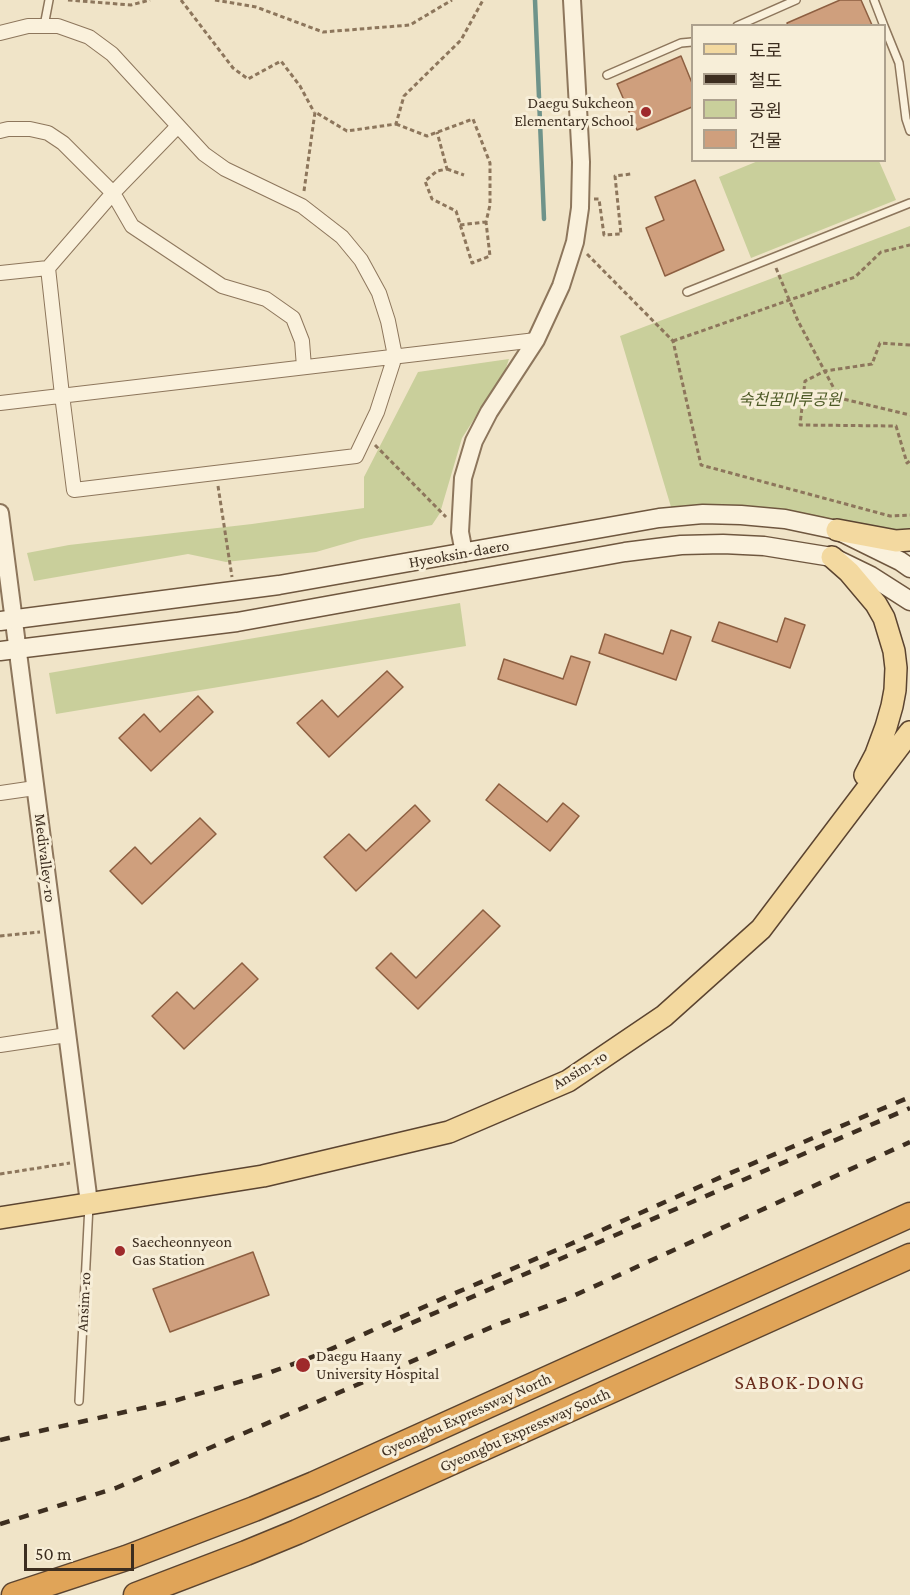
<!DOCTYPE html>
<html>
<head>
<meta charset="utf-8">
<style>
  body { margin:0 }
  #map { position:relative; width:910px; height:1595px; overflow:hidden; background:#f0e4c8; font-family:"Crimson Pro","Noto Sans KR",serif }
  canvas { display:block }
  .legend { position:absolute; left:691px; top:24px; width:195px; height:138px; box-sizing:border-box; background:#f7eed8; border:2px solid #ada18e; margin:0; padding:8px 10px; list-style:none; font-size:18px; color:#3d2e20 }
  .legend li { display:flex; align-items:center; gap:12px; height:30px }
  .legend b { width:30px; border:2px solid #ada18e }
  .scale { position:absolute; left:24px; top:1544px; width:110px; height:27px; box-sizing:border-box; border:3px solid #3d2e20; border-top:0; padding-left:8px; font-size:18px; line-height:21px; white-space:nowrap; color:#3d2e20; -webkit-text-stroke:4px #f7eed8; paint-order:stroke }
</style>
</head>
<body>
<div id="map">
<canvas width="910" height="1595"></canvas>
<ul class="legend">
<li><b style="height:8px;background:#f3d9a0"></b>도로</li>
<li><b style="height:8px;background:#3d2e20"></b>철도</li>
<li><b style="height:16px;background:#c9cf9b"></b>공원</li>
<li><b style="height:16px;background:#cf9f7d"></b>건물</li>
</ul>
<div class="scale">50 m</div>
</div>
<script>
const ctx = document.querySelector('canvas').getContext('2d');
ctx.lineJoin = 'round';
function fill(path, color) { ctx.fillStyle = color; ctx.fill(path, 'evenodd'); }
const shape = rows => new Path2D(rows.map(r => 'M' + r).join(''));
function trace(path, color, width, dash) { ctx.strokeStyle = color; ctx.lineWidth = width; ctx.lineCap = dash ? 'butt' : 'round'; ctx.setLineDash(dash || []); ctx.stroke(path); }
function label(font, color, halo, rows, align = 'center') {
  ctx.font = font + ' "Crimson Pro","Noto Sans KR",serif'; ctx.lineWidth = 6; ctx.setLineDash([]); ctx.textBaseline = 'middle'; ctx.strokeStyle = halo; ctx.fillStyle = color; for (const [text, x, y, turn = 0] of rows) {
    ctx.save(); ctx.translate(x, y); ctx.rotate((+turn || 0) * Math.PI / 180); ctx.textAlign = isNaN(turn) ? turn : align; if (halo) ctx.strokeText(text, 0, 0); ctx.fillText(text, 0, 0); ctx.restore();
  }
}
const green = shape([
  [758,161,879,161,896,200,751,258,719,177],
  [910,226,910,540,837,530,674,517,620,336],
  [509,359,505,371,462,438,440,513,432,525,361,539,316,552,226,562,188,554,34,581,27,553,69,545,252,524,364,508,364,477,418,372],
  [460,603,466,646,56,714,49,673]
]);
const stream = shape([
  [535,0,544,219]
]);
const building = shape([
  [840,0,861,0,872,25,788,26,787,23,840,0],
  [681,56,692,83,692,107,637,130,617,84,681,56],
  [695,180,724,250,665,276,646,228,664,220,655,197,695,180],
  [785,618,805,625,790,668,712,641,719,622,777,642,785,618],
  [671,630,691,637,676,680,599,653,605,634,663,654,671,630],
  [571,656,590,662,576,705,498,679,504,659,563,679,571,656],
  [387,671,403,687,329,757,297,723,322,700,338,717,387,671],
  [198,696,213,712,151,771,119,738,144,714,160,732,198,696],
  [499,784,547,822,563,803,579,816,550,851,486,800,499,784],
  [415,805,430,821,356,891,324,857,349,834,366,851,415,805],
  [200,818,216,834,142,904,110,871,135,847,151,864,200,818],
  [483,910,500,926,418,1009,376,968,391,953,416,978,483,910],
  [242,963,258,979,184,1049,152,1016,177,992,194,1009,242,963],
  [253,1252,269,1295,170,1332,153,1289,253,1252]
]);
const path = shape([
  [68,0,131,5,150,0],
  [181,0,233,68,248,79,281,61,300,86,314,112],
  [215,0,256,7,323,32,410,25,452,0],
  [396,124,427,136,473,119,490,163,490,205,486,222,490,256,472,263,456,211,432,199,425,181,437,171,447,169,437,132],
  [447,169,464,175],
  [304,191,315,112,347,131,396,124,404,96,461,40,483,0],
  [594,199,599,199,604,235,621,234,615,176,631,174],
  [460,225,485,222],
  [587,254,673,341,701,465,890,516,910,515],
  [776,268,798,321,839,398,910,415],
  [673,341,855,277,881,252,910,245],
  [910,345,880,343,872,364,825,371,805,381,800,425,896,426,907,463,910,461],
  [375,445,446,517],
  [218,486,232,577],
  [0,936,40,932],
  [0,1174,70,1163]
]);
const service = shape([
  [874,0,884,26],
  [44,26,49,0],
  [737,26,796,0],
  [884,26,899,63,906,119,910,131],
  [607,75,681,43,692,42],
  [687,292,910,203],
  [79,1401,89,1205]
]);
const minor = shape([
  [0,33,28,26,58,26,89,37,112,54,204,154,225,169,302,206,342,237,361,260,379,293,388,321,395,356,377,412,356,456,74,490,62,395,48,268],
  [0,131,8,129,30,129,48,133,63,143,113,193,132,226,222,286,266,299,293,318,302,341,304,367],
  [0,273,48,268,113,193,178,126],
  [0,403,536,340],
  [0,793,35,788],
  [0,1045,67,1035]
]);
const tertiary = shape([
  [0,513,89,1203],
  [464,553,460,532,463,478,474,441,489,412,536,340,561,286,575,242,580,208,581,162,572,0]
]);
const secondary = shape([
  [0,621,279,585,659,518,703,514,741,515,785,519,837,530,900,561,910,568],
  [0,651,237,622,625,552,681,545,723,544,764,546,832,557,871,576,910,601]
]);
const primary = shape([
  [837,530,896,541,910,540],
  [832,557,849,572,876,604,884,618,894,651,896,668,895,690,892,706,886,727,876,754,865,775],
  [0,1218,263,1176,449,1132,568,1081,664,1016,761,929,910,732]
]);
const motorway = shape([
  [14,1595,126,1558,254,1509,314,1484,910,1215],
  [136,1595,246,1553,297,1532,910,1256]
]);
const rail = shape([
  [393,1331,910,1108],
  [0,1440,174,1401,266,1374,320,1354,446,1297,566,1246,728,1174,910,1097],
  [0,1524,116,1488,499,1324,571,1297,910,1142]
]);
const markers = [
  [646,112,6,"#9e2a2b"],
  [120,1251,6,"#9e2a2b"],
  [303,1365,8,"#9e2a2b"]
];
const poiNames = [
  ["Daegu Sukcheon",634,103,"right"],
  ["Elementary School",634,121,"right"],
  ["Saecheonnyeon",132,1242],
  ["Gas Station",132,1260],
  ["Daegu Haany",316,1356],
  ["University Hospital",316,1374]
];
const parkNames = [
  ["숙천꿈마루공원",790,400]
];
const streetNames = [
  ["Hyeoksin-daero",459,554,-10],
  ["Medivalley-ro",45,858,83],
  ["Ansim-ro",580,1070,-31],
  ["Ansim-ro",84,1302,-87],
  ["Gyeongbu Expressway North",466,1415,-24],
  ["Gyeongbu Expressway South",525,1430,-24]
];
const quarterNames = [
  ["SABOK-DONG",800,1383]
];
fill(green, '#c9cf9b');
trace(stream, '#6f938a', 4.5);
fill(building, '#cf9f7d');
trace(building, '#8d5f41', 1.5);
trace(service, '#8d765c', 10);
trace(minor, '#8d765c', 16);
trace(tertiary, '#8d765c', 20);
trace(secondary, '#6f573f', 21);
trace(primary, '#5b4430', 24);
trace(motorway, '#5b4430', 27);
trace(path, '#8d765c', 3, [4.5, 3]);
trace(service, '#faf1dc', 7);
trace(minor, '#faf1dc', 14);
trace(tertiary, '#faf1dc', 16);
trace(secondary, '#faf1dc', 18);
trace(primary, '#f3d9a0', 21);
trace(motorway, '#e0a458', 24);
trace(rail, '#3d2e20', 4.5, [10, 10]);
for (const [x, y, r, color] of markers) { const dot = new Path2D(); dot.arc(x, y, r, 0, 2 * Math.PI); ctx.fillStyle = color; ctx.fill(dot); trace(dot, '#f7eed8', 2); }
label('16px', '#3d2e20', '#f7eed8', poiNames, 'left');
label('italic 16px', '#4d5a26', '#f7eed8', parkNames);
label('16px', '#3d2e20', '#f7eed8', streetNames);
ctx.letterSpacing = '1.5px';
label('20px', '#6b2e1e', '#f7eed8', quarterNames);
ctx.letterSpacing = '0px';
</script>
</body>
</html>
